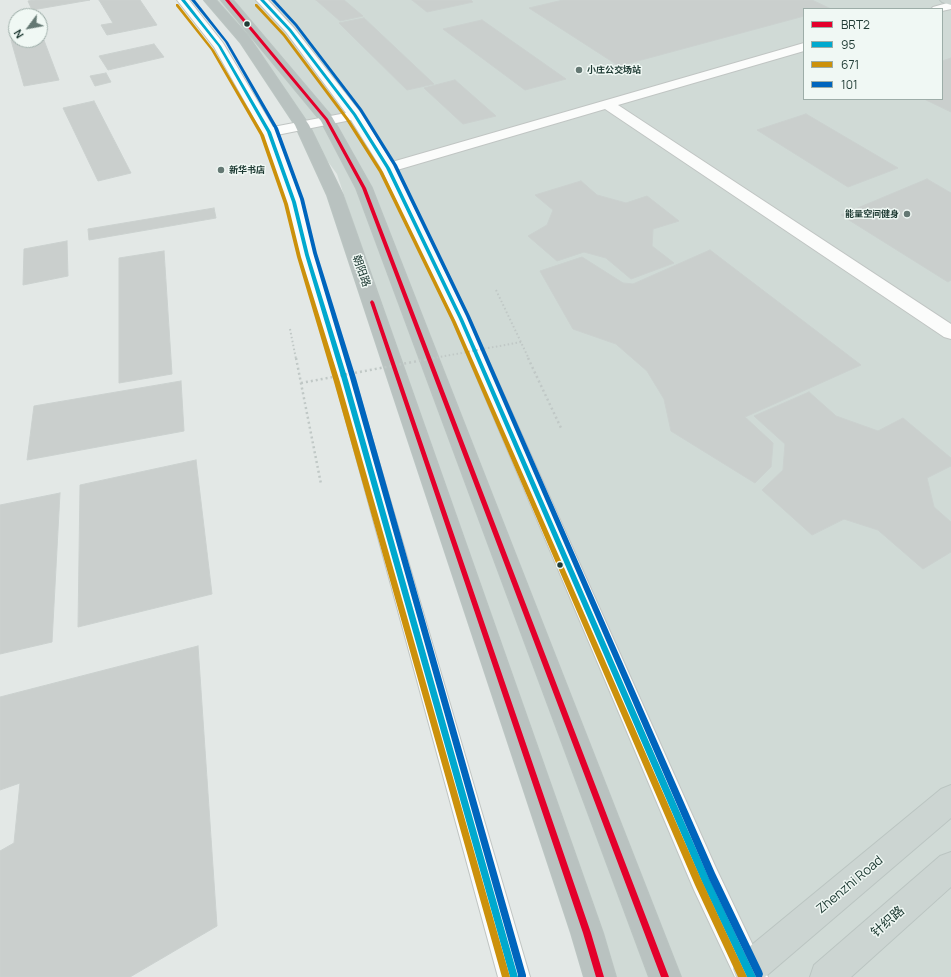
<!DOCTYPE html>
<html>
<head>
<meta charset="utf-8">
<style>
  body { margin:0 }
  #map { position:relative; width:951px; height:977px; overflow:hidden; background:#e3e8e6; font-family:Manrope,sans-serif }
  canvas { display:block }
  .legend { position:absolute; left:803px; top:8px; width:140px; height:92px; box-sizing:border-box; background:#f0f8f4; border:1px solid #9dada8; margin:0; padding:5px 7px; list-style:none; font-size:12px; color:#203c35 }
  .legend li { display:flex; align-items:center; gap:8px; height:20px }
  .legend b { width:20px; border:1px solid #9dada8 }
  .north { position:absolute; left:8px; top:8px; width:40px; height:40px; box-sizing:border-box; background:#f0f8f4; border:1px solid #9dada8; border-radius:50%; rotate:238deg; font-size:11px; font-weight:700; line-height:16px; text-align:center; color:#203c35 }
  .north::after { content:''; display:block; margin:auto; width:14px; height:18px; background:#647873; clip-path:polygon(50% 0,100% 100%,50% 72%,0 100%) }
</style>
</head>
<body>
<div id="map">
<canvas width="951" height="977"></canvas>
<ul class="legend">
<li><b style="height:5px;background:#e4002b"></b>BRT2</li>
<li><b style="height:5px;background:#00a9ce"></b>95</li>
<li><b style="height:5px;background:#cc910b"></b>671</li>
<li><b style="height:5px;background:#0065bd"></b>101</li>
</ul>
<div class="north">N</div>
</div>
<script>
const ctx = document.querySelector('canvas').getContext('2d');
ctx.lineJoin = 'round';
function fill(path, color) { ctx.fillStyle = color; ctx.fill(path, 'evenodd'); }
const shape = rows => new Path2D(rows.map(r => 'M' + r).join(''));
function trace(path, color, width, dash) { ctx.strokeStyle = color; ctx.lineWidth = width; ctx.lineCap = dash ? 'butt' : 'round'; ctx.setLineDash(dash || []); ctx.stroke(path); }
function label(font, color, halo, rows, align = 'center') {
  ctx.font = font + ' Manrope,"Noto Sans SC",sans-serif'; ctx.lineWidth = 3; ctx.setLineDash([]); ctx.textBaseline = 'middle'; ctx.strokeStyle = halo; ctx.fillStyle = color; for (const [text, x, y, turn = 0] of rows) {
    ctx.save(); ctx.translate(x, y); ctx.rotate((+turn || 0) * Math.PI / 180); ctx.textAlign = isNaN(turn) ? turn : align; if (halo) ctx.strokeText(text, 0, 0); ctx.fillText(text, 0, 0); ctx.restore();
  }
}
const built = shape([
  [209,0,951,0,951,977,603,977,337,174],
  [804,9,942,9,942,99,804,99]
]);
const building = shape([
  [35,0,90,0,32,10,28,1,35,0],
  [99,0,140,0,157,25,107,35,101,25,113,23,99,0],
  [316,0,344,0,363,16,340,21,316,0],
  [412,0,471,0,473,2,427,12,412,0],
  [563,0,812,0,831,9,804,9,804,16,619,66,529,8,563,0],
  [364,18,434,84,407,90,339,23,364,18],
  [482,20,566,79,525,90,443,29,482,20],
  [40,35,42,35,59,80,24,86,11,40,40,40,40,35],
  [154,44,164,57,108,70,99,56,154,44],
  [951,58,951,112,924,99,942,99,942,61,951,58],
  [106,73,111,82,95,86,90,76,106,73],
  [455,80,496,116,463,124,424,88,455,80],
  [94,101,131,173,98,181,63,108,94,101],
  [806,114,898,168,848,187,757,130,806,114],
  [927,179,951,193,951,280,948,282,841,215,927,179],
  [581,181,597,195,626,203,647,196,679,221,653,229,652,246,674,263,631,279,606,258,584,252,557,261,528,236,547,225,553,210,535,195,581,181],
  [214,208,216,218,89,240,88,229,214,208],
  [67,241,68,276,23,285,24,249,67,241],
  [710,250,861,365,745,417,773,443,771,467,755,483,671,431,664,399,647,371,616,344,573,329,540,271,582,257,623,283,633,284,710,250],
  [164,251,172,374,119,383,119,258,164,251],
  [181,381,184,431,27,460,34,406,181,381],
  [809,392,836,416,878,431,903,418,951,458,951,466,927,478,934,507,951,522,951,552,923,569,878,530,844,519,812,535,762,490,783,470,785,444,754,416,809,392],
  [196,460,212,594,78,627,80,485,196,460],
  [60,493,52,642,0,654,0,505,60,493],
  [198,646,217,926,130,977,0,977,0,851,14,843,20,783,0,790,0,697,198,646]
]);
const pathFar1 = shape([
  [496,290,529,359],
  [290,329,296,359]
]);
const path = shape([
  [296,358,321,484],
  [528,358,561,428]
]);
const minor = shape([
  [177,0,189,0,223,43,273,127,346,113,286,32,256,0,268,0,294,28,360,112,392,162,804,43,804,51,618,105,951,324,951,339,944,337,605,109,397,170,470,319,716,868,768,977,735,977,694,890,452,319,381,168,351,120,277,135,302,202,315,255,355,380,530,977,498,977,335,380,299,255,286,202,262,132,214,47,177,0],
  [951,2,951,9,942,11,942,9,931,9,933,7,951,2]
]);
const major = shape([
  [940,0,951,0,951,5,942,2,940,0],
  [951,785,951,818,765,977,736,977,733,969,737,957,941,789,951,785],
  [951,852,951,887,851,977,810,977,814,965,940,856,951,852]
]);
const highway = shape([
  [204,0,216,0,249,37,309,125,343,195,603,933,616,977,584,977,571,933,327,195,295,125,240,42,204,0],
  [221,0,233,0,332,117,372,188,681,977,649,977,356,188,321,121,221,0]
]);
const pathBridgeFar1 = shape([
  [429,359,521,342]
]);
const pathBridge = shape([
  [301,383,434,358]
]);
const bus1 = shape([
  [225,0,229,0,328,119,366,188,669,977,661,977,362,188,325,120,225,0],
  [372,300,374,302,591,933,604,977,596,977,583,933,370,302,372,300]
]);
const bus2 = shape([
  [181,0,185,0,221,46,271,132,296,202,309,255,348,380,518,977,510,977,342,380,305,255,292,202,267,132,218,46,181,0],
  [260,0,264,0,291,29,356,114,390,168,463,319,708,876,756,977,747,977,702,882,459,319,386,168,353,115,289,31,260,0]
]);
const bus3 = shape([
  [176,4,178,4,214,50,264,135,288,204,301,257,340,382,510,977,502,977,334,382,297,257,284,204,260,135,211,50,176,6,176,4],
  [255,4,257,4,285,34,349,119,383,172,456,322,701,879,747,977,738,977,695,885,452,322,379,172,346,120,283,36,255,6,255,4]
]);
const bus4 = shape([
  [191,0,195,0,228,42,278,128,304,199,317,253,356,378,526,975,526,977,518,977,518,975,350,378,313,253,300,199,274,128,225,42,191,0],
  [271,0,275,0,297,24,362,109,397,165,470,316,715,873,762,971,763,974,762,977,756,977,709,879,466,316,393,165,359,110,295,26,271,0]
]);
const markers = [
  [247,24,3.5,"#203c35"],
  [579,70,4,"#647873"],
  [221,170,4,"#647873"],
  [907,214,4,"#647873"],
  [560,565,3.5,"#203c35"]
];
const farPoinames = [
  ["小庄公交场站",587,70],
  ["新华书店",229,170],
  ["能量空间健身",899,214,"right"]
];
const streetNames = [
  ["朝阳路",361,271,71]
];
const nearStreetnames = [
  ["Zhenzhi Road",850,885,-40],
  ["针织路",888,922,-41]
];
fill(built, '#d0dad6');
fill(building, '#cacfcd');
trace(building, '#cbd1cf', 1);
trace(minor, '#c0c5c3', 2);
trace(major, '#bbc5c2', 2);
trace(highway, '#bbc5c2', 2);
trace(pathFar1, '#c0c8c6', 2, [1.5, 2.5]);
trace(path, '#c0c8c6', 2.5, [2, 3]);
fill(minor, '#fbfcfb');
fill(major, '#ccd5d2');
fill(highway, '#b9c2c0');
trace(pathBridgeFar1, '#c0c8c6', 2, [1.5, 2.5]);
trace(pathBridge, '#c0c8c6', 2.5, [2, 3]);
fill(bus1, '#e4002b');
fill(bus2, '#00a9ce');
fill(bus3, '#cc910b');
fill(bus4, '#0065bd');
for (const [x, y, r, color] of markers) { const dot = new Path2D(); dot.arc(x, y, r, 0, 2 * Math.PI); ctx.fillStyle = color; ctx.fill(dot); trace(dot, '#f0f8f4', 1.5); }
label('bold 9px', '#203c35', '#f0f8f4', farPoinames, 'left');
label('11px', '#203c35', '#f0f8f4', streetNames);
label('13px', '#203c35', '#f0f8f4', nearStreetnames);
</script>
</body>
</html>
